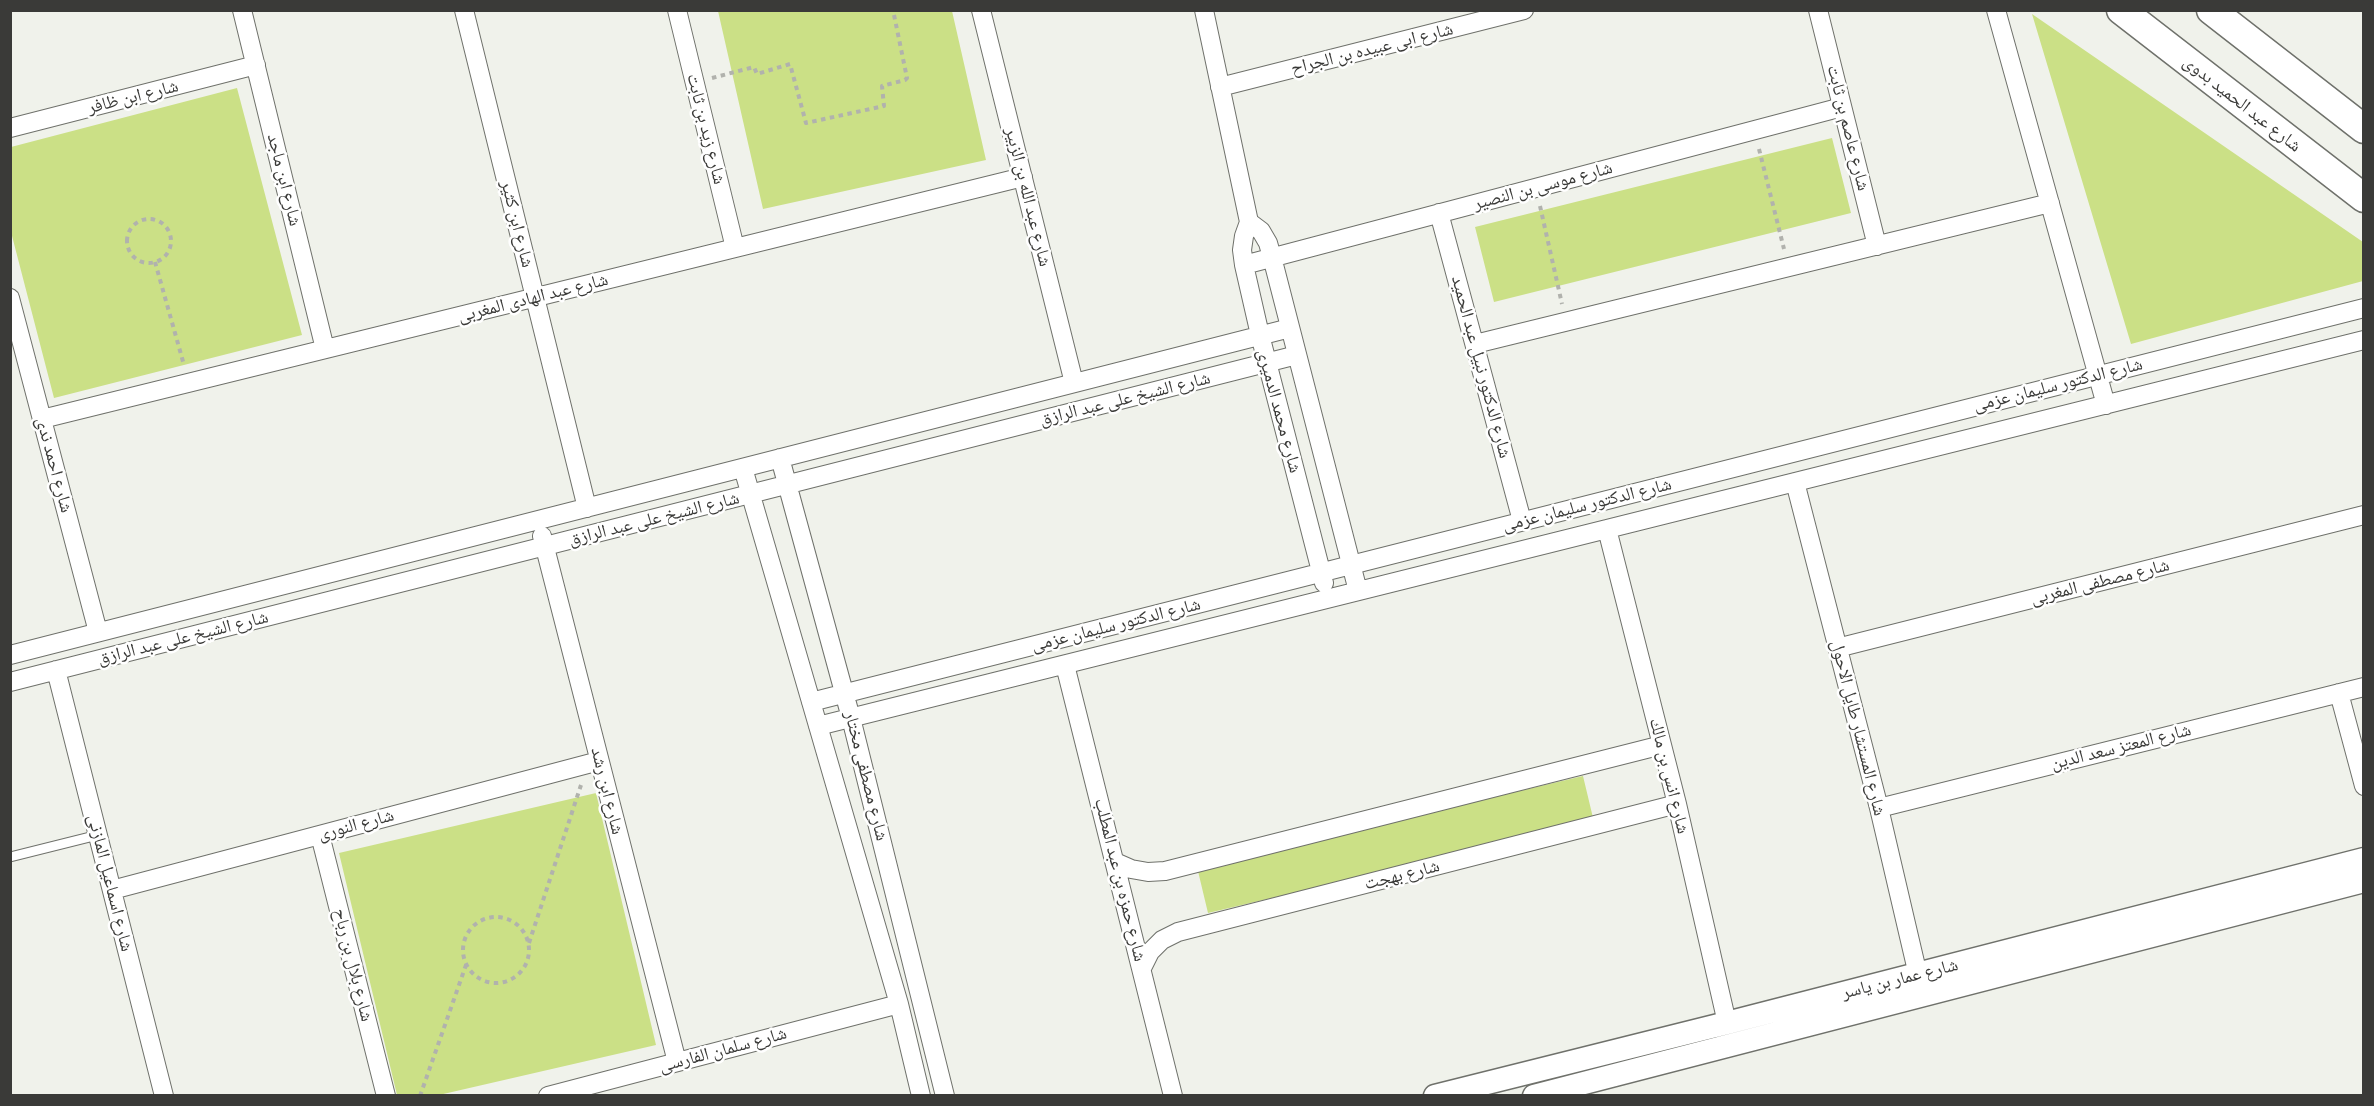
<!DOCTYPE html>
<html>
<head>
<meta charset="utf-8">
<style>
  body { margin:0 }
  #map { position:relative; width:2374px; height:1106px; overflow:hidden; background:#f0f2eb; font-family:"PT Sans Narrow",sans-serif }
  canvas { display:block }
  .frame { position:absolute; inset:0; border:12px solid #3a3a38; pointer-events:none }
</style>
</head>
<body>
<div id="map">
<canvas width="2374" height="1106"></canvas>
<div class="frame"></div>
</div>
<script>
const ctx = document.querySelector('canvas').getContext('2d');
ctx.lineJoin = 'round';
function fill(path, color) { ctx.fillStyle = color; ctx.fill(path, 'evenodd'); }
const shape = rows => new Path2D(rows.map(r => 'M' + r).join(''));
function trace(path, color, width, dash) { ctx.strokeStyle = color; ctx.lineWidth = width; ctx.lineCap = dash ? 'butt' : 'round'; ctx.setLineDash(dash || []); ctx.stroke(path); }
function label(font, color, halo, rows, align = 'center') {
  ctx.font = font + ' "PT Sans Narrow","Noto Naskh Arabic",sans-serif'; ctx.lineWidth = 5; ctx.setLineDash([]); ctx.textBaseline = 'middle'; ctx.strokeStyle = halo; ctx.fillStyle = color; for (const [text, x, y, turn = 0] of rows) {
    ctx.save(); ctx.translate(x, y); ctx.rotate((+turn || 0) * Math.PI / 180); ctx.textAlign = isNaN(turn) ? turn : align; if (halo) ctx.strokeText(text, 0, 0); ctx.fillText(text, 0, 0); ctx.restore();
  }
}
const green = shape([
  [718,11,952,11,986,160,763,209],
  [2032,14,2363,242,2363,281,2131,344],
  [237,88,302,335,54,398,11,232,11,147],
  [1832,138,1851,213,1494,302,1475,227],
  [1583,776,1594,822,1208,913,1197,867],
  [596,793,656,1045,439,1095,397,1095,339,853]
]);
const path = shape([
  [712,78,754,67,757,74,790,64,806,123,884,106,882,86,905,80,907,78,893,10],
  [1759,149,1784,249],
  [1540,206,1562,304],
  '127 241a22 22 0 1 1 44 0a22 22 0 1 1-44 0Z',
  [155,262,184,365],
  '463 950a33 33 0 1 1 66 0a33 33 0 1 1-66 0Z',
  [529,943,581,785],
  [420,1096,466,965]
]);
const service = shape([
  [10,857,98,835]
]);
const minor = shape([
  [242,10,325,349],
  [464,10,587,508],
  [677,10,735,248],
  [981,10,1074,383],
  [1204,10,1249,222,1244,236,1242,250,1244,265,1260,335,1324,583],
  [1818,10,1877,246],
  [1996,10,2106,405],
  [1220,87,1524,10],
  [10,128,256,65],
  [1439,213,1522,521],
  [1249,222,1261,231,1268,243,1272,257,1358,591],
  [1244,265,1842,107],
  [10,298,98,632],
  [1475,344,2050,203],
  [42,419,1023,177],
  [780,458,851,718,945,1096],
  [743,468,899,1004,921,1096],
  [1795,482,1879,808,1918,975],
  [1607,529,1677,804,1727,1023],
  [542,536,677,1062],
  [1837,648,2364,515],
  [10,655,1290,328],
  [1065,665,1173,1096],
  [56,670,164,1096],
  [10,682,1297,355],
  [2339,693,2364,786],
  [811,702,2364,308],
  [818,726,2364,340],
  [1879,808,2364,687],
  [320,835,386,1096],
  [1115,862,1131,869,1148,872,1165,871,1662,745],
  [112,890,599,761],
  [1142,968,1150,952,1162,940,1178,932,1677,804],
  [548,1096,899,1004]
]);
const tertiary = shape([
  [1435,1096,1727,1023,2364,859],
  [1534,1096,2364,881]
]);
const primary = shape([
  [2121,10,2364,198],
  [2211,10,2364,129]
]);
const streetNames = [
  ["شارع ابى عبيده بن الجراح",1372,49,-14],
  ["شارع ابن ظافر",133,97,-14],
  ["شارع عبد الحميد بدوى",2242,104,38],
  ["شارع عاصم بن ثابت",1848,128,76],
  ["شارع زيد بن ثابت",706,129,76],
  ["شارع ابن ماجد",284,180,76],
  ["شارع موسى بن النصير",1543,186,-15],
  ["شارع عبد الله بن الزبير",1028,197,76],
  ["شارع ابن كثير",517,224,76],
  ["شارع عبد الهادى المغربى",533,298,-14],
  ["شارع الدكتور نبيل عبد الحميد",1481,367,75],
  ["شارع الدكتور سليمان عزمى",2058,385,-14],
  ["شارع الشيخ على عبد الرازق",1125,399,-14],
  ["شارع محمد الدميرى",1279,411,75],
  ["شارع احمد ندى",54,465,75],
  ["شارع الدكتور سليمان عزمى",1587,505,-14],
  ["شارع الشيخ على عبد الرازق",654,519,-14],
  ["شارع مصطفى المغربى",2100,582,-14],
  ["شارع الدكتور سليمان عزمى",1116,625,-14],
  ["شارع الشيخ على عبد الرازق",183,638,-14],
  ["شارع المستشار طايل الاحول",1858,728,76],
  ["شارع المعتز سعد الدين",2121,747,-14],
  ["شارع مصطفى مختار",866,776,76],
  ["شارع انس بن مالك",1669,776,76],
  ["شارع ابن رشد",607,791,76],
  ["شارع النورى",356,825,-15],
  ["شارع بهجت",1402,875,-14],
  ["شارع حمزه بن عبد المطلب",1120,880,76],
  ["شارع اسماعيل المازنى",110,883,76],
  ["شارع بلال بن رباح",353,965,76],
  ["شارع عمار بن ياسر",1900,979,-14],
  ["شارع سلمان الفارسى",723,1050,-15]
];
fill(green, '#cbe086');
trace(service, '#6f716b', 11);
trace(minor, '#6f716b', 20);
trace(tertiary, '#6f716b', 25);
trace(primary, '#6f716b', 31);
trace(path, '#b1b2ad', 4, [4.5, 4.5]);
trace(service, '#fff', 9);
trace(minor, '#fff', 18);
trace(tertiary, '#fff', 22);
trace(primary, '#fff', 28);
label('18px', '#3a3a38', '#fff', streetNames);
</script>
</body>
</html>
